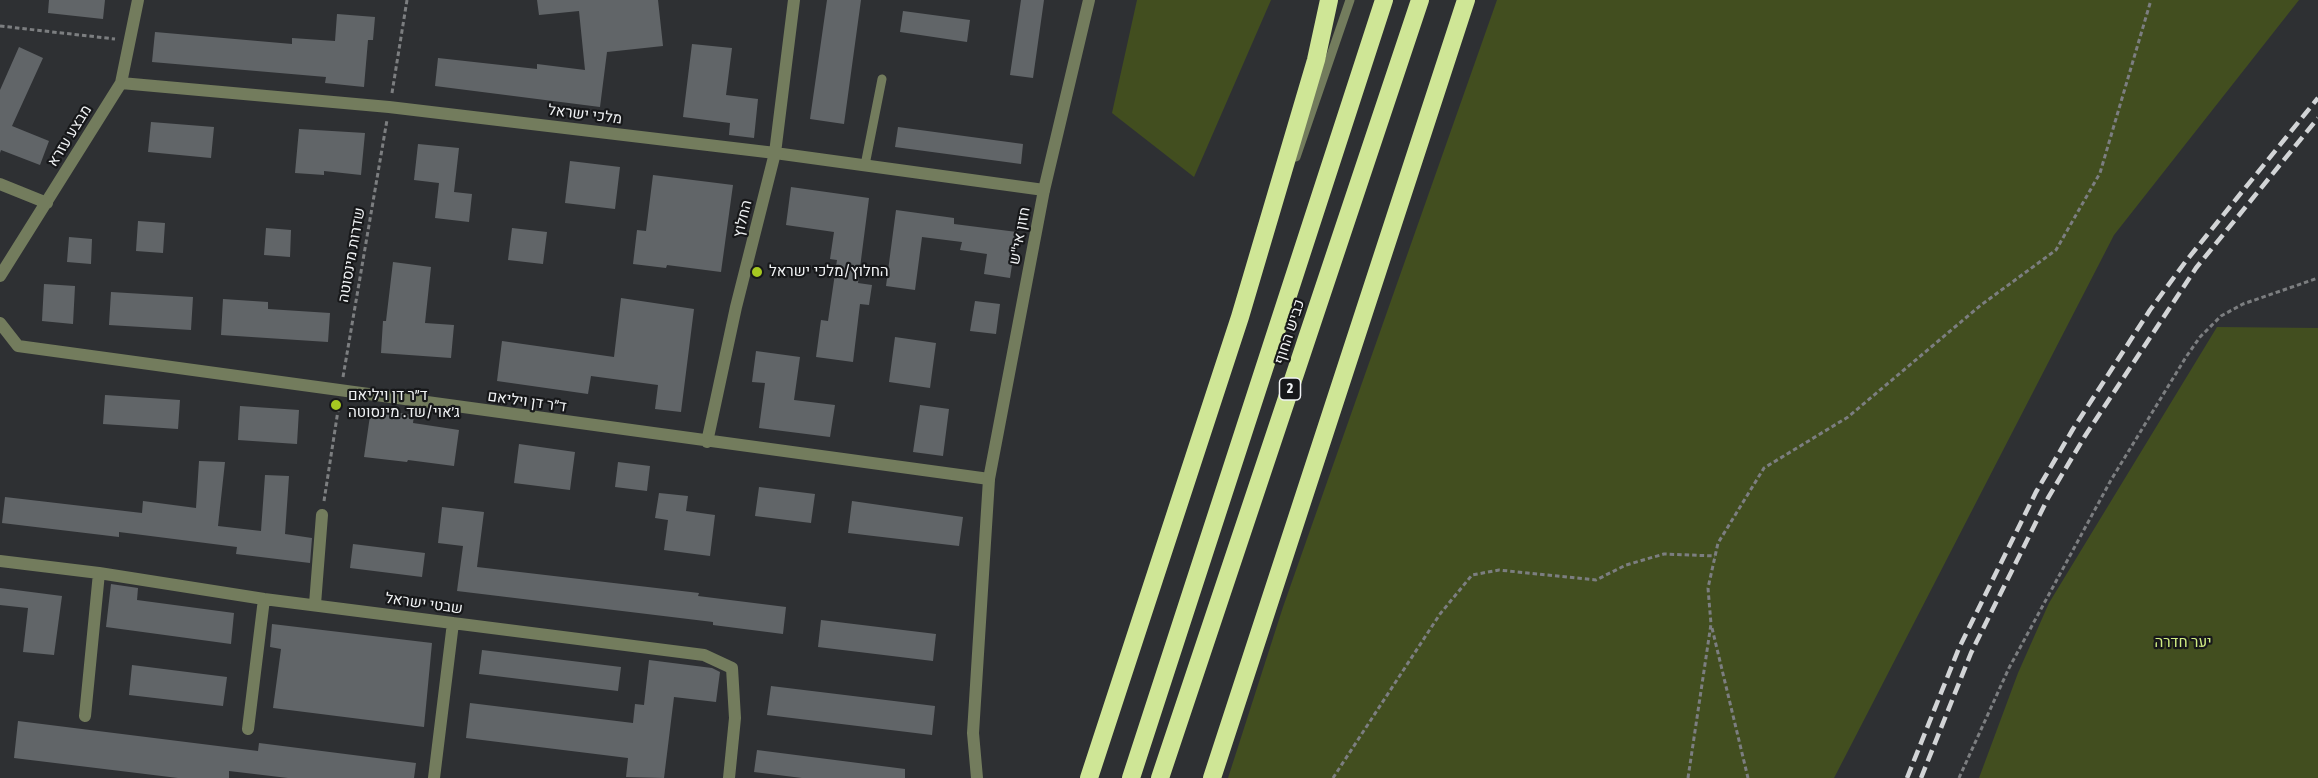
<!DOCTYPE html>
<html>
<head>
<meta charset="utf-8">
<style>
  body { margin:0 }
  canvas { display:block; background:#2e3033 }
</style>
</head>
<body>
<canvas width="2318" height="778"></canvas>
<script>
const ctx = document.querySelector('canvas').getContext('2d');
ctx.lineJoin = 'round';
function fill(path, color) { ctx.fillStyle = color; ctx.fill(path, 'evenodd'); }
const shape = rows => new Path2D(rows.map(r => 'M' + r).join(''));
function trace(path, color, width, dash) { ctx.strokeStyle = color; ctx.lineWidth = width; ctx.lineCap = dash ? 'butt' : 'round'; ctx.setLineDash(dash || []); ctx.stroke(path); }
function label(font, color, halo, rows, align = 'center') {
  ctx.font = font + ' "Fira Sans Condensed",Heebo,sans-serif'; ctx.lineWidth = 4.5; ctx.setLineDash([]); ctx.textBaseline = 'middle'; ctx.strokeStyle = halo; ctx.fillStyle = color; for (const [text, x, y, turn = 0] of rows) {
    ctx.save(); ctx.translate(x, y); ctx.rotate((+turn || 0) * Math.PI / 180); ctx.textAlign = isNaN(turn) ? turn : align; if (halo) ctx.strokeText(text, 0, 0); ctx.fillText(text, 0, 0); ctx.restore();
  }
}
const green = shape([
  [1137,0,1271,0,1194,177,1112,113],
  [1497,0,2299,0,2114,235,1834,778,1228,778,1283,607],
  [2217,327,2318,328,2318,778,1979,778,2018,673,2049,603]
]);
const building = shape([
  [49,0,105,0,103,19,48,13],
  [537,0,658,0,663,46,607,52,600,107,435,86,438,58,537,69,537,64,585,70,579,11,539,15],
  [827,0,861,0,844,124,810,119],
  [1021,0,1044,0,1033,78,1010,75],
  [903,11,970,20,967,42,900,32],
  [337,14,375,17,373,40,368,40,364,87,325,83,326,77,152,62,155,32,292,44,292,38,335,41],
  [692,44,732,48,726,95,758,99,754,138,729,135,730,123,683,117],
  [19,47,43,58,12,126,49,141,40,165,1,150,0,153,0,90],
  [151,122,214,127,211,158,148,152],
  [898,127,1023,144,1021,164,895,147],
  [299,129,365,133,361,175,324,171,324,175,295,173],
  [418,144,459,148,454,192,472,194,469,222,435,218,439,183,414,180],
  [570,161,620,167,615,209,565,203],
  [653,175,733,185,721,272,667,265,666,268,633,264,637,230,646,231],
  [791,187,869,198,858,283,872,285,869,305,860,304,853,362,816,357,821,320,828,321,837,260,830,259,834,232,786,225],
  [896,210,954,218,954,224,1017,232,1010,278,984,274,987,254,960,250,962,242,922,237,915,290,886,286],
  [138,221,165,223,163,253,136,251],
  [266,228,291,230,290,257,264,255],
  [512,228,547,232,543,264,508,260],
  [69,237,92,239,91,264,67,262],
  [393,262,431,267,425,323,454,325,451,358,381,353,383,321,386,321],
  [44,284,75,286,73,324,42,321],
  [111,292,193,297,191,330,109,325],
  [621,298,694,309,681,412,655,409,658,385,591,376,588,394,497,381,502,341,614,357],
  [223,299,268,302,268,309,330,313,328,342,221,335],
  [975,301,1000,304,996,334,970,331],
  [895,337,936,343,930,388,889,382],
  [756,351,800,357,794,400,835,405,830,437,759,428,765,383,752,382],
  [105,395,180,400,178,429,103,424],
  [920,405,949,409,943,456,913,452],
  [240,406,299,410,297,444,238,440],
  [371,409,414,415,413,423,459,430,454,466,408,460,407,462,364,457],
  [519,444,575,452,570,490,514,483],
  [199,461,225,462,218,526,261,531,265,475,289,476,285,534,312,538,310,563,236,554,237,547,119,532,119,537,2,523,5,497,142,513,143,501,196,508],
  [618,462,650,466,647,491,615,487],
  [759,487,815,494,811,523,755,516],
  [659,493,688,496,686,511,715,515,710,556,664,550,668,520,655,518],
  [852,501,963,517,959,546,848,533],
  [442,507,484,512,477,567,699,593,698,596,786,607,783,634,713,625,713,622,457,591,463,546,438,543],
  [353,544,425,553,422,577,350,568],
  [111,584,138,588,137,600,234,613,231,644,106,627],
  [0,588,62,596,54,655,23,652,28,608,0,605],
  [821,620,936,634,933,661,818,647],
  [272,624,432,643,424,727,273,708,281,649,270,647],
  [482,650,621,667,618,691,479,674],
  [649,660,712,668,720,672,716,702,674,697,664,778,626,777,628,758,466,738,470,703,633,723,635,704,644,705],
  [132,665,227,677,223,706,129,695],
  [771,686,935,706,932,735,767,715],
  [18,721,258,751,259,743,416,763,414,778,288,778,229,771,229,778,178,778,14,758],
  [757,750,905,769,905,778,802,778,754,772]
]);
const path = shape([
  [0,26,115,39],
  [392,93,407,0],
  [343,377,387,120],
  [324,501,339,404],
  [1712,628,1748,778],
  [1333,778,1440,614,1472,575,1499,570,1596,580,1626,565,1664,554,1715,556],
  [1688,778,1711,624,1708,588,1718,543,1764,468,1848,417,1981,305,2056,250,2100,173,2151,0],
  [1959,778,2009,668,2111,480,2186,357,2200,337,2221,316,2243,304,2318,278]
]);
const service = shape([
  [1296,157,1350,0],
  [865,165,882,79]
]);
const minor = shape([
  [121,83,389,107,775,153,1044,190],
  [0,184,47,203],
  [0,276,121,83,138,0],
  [0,323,18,346,989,479],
  [707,442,736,307,775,153,794,0],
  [0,561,99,573,264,599,704,655,732,668,735,718,729,778],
  [315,604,322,515],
  [85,716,99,573],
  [248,729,264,599],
  [434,778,453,623]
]);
const tertiary = shape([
  [977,778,973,733,989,479,1044,190,1089,0]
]);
const motorway = shape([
  [1089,778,1240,317,1316,60,1329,0],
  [1131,778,1384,0],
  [1160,778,1420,0],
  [1212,778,1466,0]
]);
const rail = shape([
  [1907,778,1959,648,2036,492,2073,429,2150,310,2186,261,2318,98],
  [1921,778,1971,653,2048,498,2085,436,2196,268,2318,118]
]);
const markers = [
  [757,272,6,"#a6c821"],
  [336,405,6,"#a6c821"]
];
const shields = [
  [1290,389,21]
];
const shieldNames = [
  ["2",1290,389]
];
const streetNames = [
  ["מלכי ישראל",585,115,7],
  ["מבצע עזרא",70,136,-58],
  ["החלוץ",743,219,-76],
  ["חזון אי\"ש",1020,236,-79],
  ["שדרות מינסוטה",352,255,-80],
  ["כביש החוף",1290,332,-72],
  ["ד״ר דן ויליאם",527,402,8],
  ["שבטי ישראל",424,604,8]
];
const poiNames = [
  ["החלוץ/מלכי ישראל",769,272],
  ["ד״ר דן ויליאם",348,396],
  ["ג׳אוי/שד. מינסוטה",348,413]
];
const parkNames = [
  ["יער חדרה",2183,643]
];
fill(green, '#424e1f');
fill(building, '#616568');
trace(path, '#7c7e80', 3, [4.5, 3]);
trace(service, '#737c5d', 9);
trace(minor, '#737c5d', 12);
trace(tertiary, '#737c5d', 12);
trace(motorway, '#cfe696', 18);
trace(rail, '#d2d4d6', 4.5, [12, 6]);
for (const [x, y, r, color] of markers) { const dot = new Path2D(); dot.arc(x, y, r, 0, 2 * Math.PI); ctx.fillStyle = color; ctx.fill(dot); trace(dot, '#17181a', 2); }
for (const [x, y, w] of shields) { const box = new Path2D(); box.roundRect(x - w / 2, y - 11, w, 22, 4.5); ctx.fillStyle = '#17181a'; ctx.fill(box); trace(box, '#f1f3f5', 1.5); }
label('bold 14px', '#f1f3f5', null, shieldNames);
label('15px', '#f1f3f5', '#17181a', streetNames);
label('15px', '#f1f3f5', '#17181a', poiNames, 'left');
label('15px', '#d1ed83', '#17181a', parkNames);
</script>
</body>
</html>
